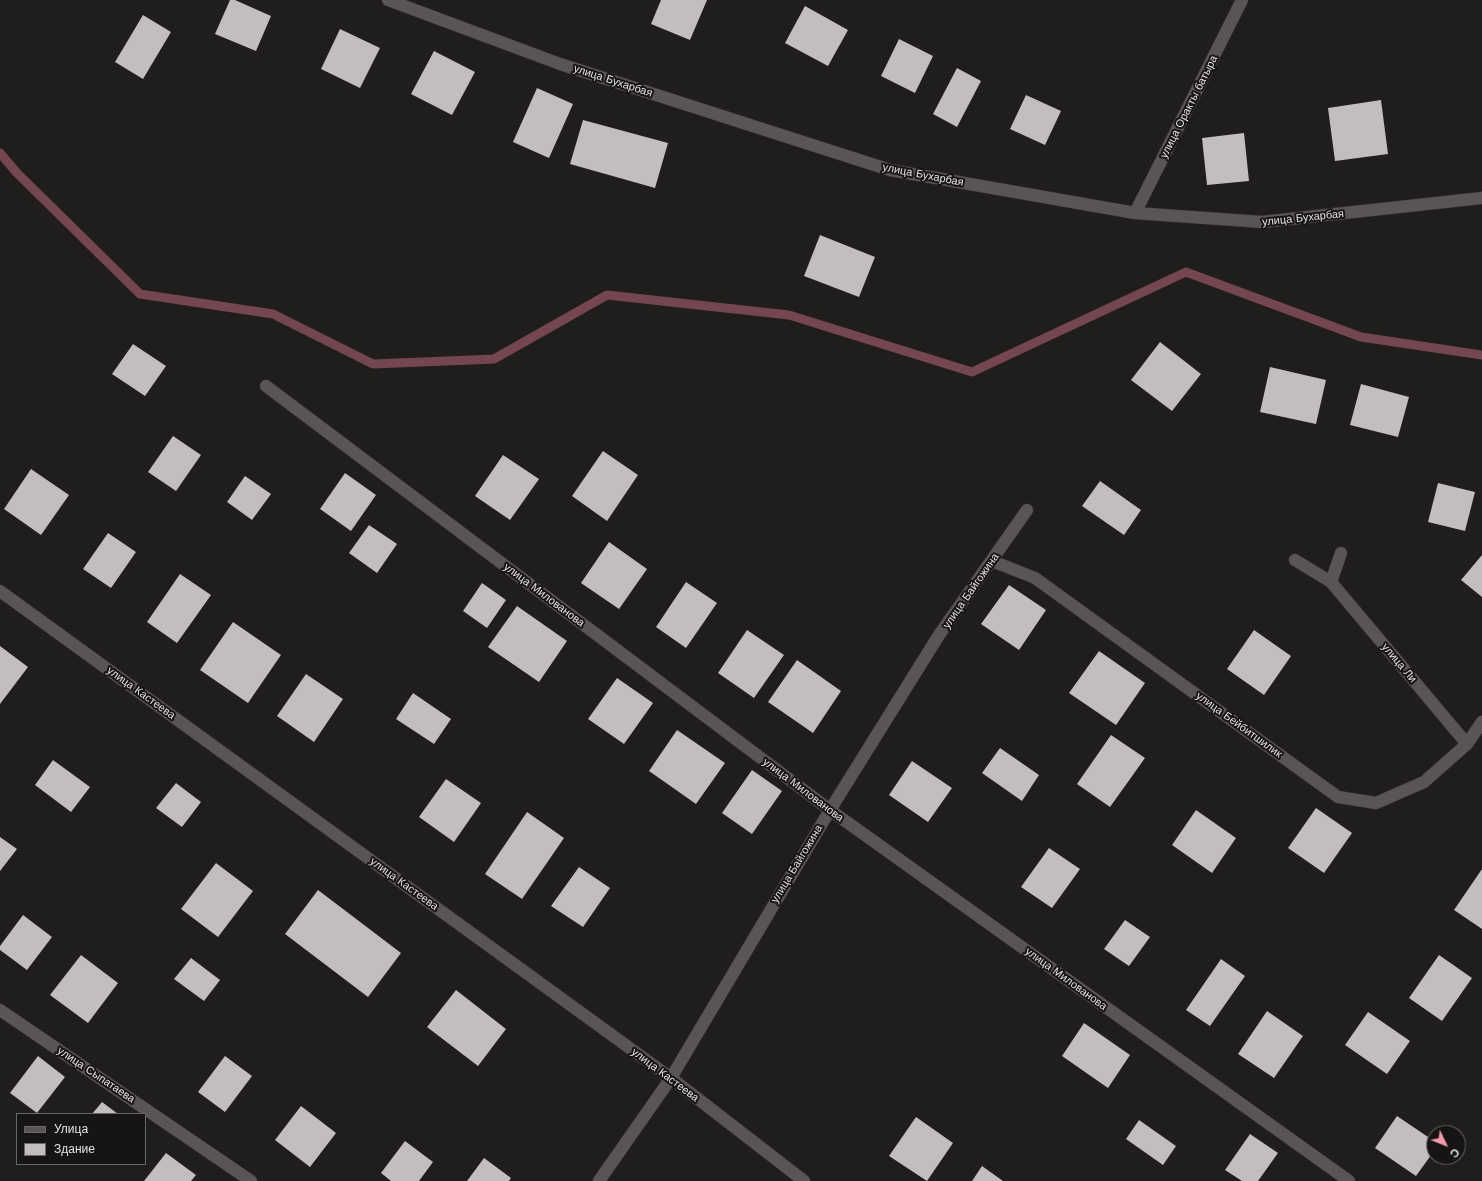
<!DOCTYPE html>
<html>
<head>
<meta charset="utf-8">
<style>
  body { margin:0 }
  #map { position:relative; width:1482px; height:1181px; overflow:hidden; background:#201d1d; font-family:"Work Sans",sans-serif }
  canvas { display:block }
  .legend { position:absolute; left:16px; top:1113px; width:130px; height:52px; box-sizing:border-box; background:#171414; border:1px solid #696666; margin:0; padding:5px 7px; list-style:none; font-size:12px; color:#e4e2e2 }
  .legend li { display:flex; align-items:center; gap:8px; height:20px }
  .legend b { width:20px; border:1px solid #696666 }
  .north { position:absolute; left:1426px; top:1125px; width:40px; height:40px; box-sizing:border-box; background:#171414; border:1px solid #696666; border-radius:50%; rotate:133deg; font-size:11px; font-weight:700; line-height:16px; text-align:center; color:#e4e2e2 }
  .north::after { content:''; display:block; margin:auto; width:14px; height:18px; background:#f39aaa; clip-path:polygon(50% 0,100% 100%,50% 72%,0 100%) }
</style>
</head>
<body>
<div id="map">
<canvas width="1482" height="1181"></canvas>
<ul class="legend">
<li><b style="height:5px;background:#595556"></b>Улица</li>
<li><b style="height:11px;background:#c2bdbe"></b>Здание</li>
</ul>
<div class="north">С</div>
</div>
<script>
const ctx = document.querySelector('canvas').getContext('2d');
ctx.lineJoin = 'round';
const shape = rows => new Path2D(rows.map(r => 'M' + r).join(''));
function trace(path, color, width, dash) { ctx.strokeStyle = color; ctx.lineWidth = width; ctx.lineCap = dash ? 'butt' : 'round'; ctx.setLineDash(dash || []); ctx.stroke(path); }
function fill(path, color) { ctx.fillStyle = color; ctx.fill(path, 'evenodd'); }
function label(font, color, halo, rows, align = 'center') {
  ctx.font = font + ' "Work Sans",sans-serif'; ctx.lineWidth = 4; ctx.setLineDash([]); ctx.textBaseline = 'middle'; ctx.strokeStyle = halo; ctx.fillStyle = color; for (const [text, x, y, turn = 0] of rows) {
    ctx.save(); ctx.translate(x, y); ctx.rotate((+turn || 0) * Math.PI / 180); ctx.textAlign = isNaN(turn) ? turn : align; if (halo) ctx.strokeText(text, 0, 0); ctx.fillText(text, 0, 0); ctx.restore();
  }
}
const stream = shape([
  [0,153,17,173,140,294,273,314,373,364,494,359,607,295,789,315,972,372,1186,272,1361,337,1482,355]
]);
const building = shape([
  [230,0,235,0,271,16,256,51,215,34],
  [661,0,707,0,690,40,651,24],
  [805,6,848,30,828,66,785,43],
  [143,15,171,32,143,79,115,62],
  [340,29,380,48,360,88,321,69],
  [899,39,933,56,915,93,881,76],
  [434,51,475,72,452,115,411,94],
  [957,68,981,81,957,127,933,114],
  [537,88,573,104,549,158,513,142],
  [1026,95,1061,111,1045,145,1010,129],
  [1381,100,1388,154,1335,161,1328,108],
  [583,120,668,143,655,188,570,164],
  [1244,133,1249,181,1207,185,1202,138],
  [820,235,875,257,859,297,804,276],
  [1160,342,1201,374,1172,411,1131,380],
  [133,344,166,366,145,396,112,374],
  [1270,367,1326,380,1316,424,1260,412],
  [1361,384,1409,397,1398,437,1350,425],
  [173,436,201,455,176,491,148,472],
  [603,451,638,475,607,521,572,496],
  [503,455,539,479,510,520,475,496],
  [31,469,69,495,41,535,4,509],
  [345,473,376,495,351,531,320,509],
  [245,476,271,494,252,520,227,502],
  [1100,481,1141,510,1124,535,1082,506],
  [1438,483,1475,492,1465,531,1428,522],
  [369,525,397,544,377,573,349,553],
  [108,533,136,552,111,588,83,569],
  [609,542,647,569,619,609,581,583],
  [1482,555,1482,597,1461,580],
  [180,574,211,595,177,643,147,622],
  [686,582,717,603,686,648,656,627],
  [482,583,506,600,487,628,463,611],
  [1009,585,1046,610,1019,650,981,624],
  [517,606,567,641,539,682,488,647],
  [233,622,281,655,248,703,200,670],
  [747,630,784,655,754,698,718,673],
  [1254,630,1291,656,1264,695,1227,669],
  [0,646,28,667,0,704],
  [1099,651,1145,683,1116,725,1069,693],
  [797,660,841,691,813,733,768,702],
  [306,674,343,699,314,742,277,716],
  [617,678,653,703,624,744,588,719],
  [413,693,451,719,434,744,396,719],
  [677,730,725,763,696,804,649,771],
  [1111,735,1145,758,1110,807,1077,784],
  [1000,748,1039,775,1022,801,982,773],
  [53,760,90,787,71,812,35,785],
  [912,761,952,788,928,822,889,795],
  [752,770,782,791,752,834,722,813],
  [446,779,481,803,454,842,419,817],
  [176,783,201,802,182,827,156,808],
  [1316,808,1352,833,1324,873,1288,848],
  [1196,810,1236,838,1212,873,1172,845],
  [527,812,564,838,522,899,485,874],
  [0,837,17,849,0,871],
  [1049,848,1080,869,1052,908,1021,887],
  [216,863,253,891,218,937,181,909],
  [579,867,610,888,583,927,551,906],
  [1482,869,1482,929,1454,910],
  [318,890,401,953,368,997,285,934],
  [23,915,52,937,27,970,0,950,0,946],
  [1125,920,1150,937,1129,966,1104,949],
  [81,955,118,983,88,1023,50,995],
  [1439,955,1472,978,1442,1021,1409,998],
  [191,958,220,980,204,1001,174,979],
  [1221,959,1245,976,1210,1026,1186,1010],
  [456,990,506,1029,478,1066,427,1027],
  [1267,1011,1303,1036,1274,1078,1238,1054],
  [1368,1012,1410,1041,1387,1074,1345,1045],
  [1084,1023,1130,1055,1108,1088,1062,1056],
  [38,1056,65,1077,37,1113,10,1093],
  [225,1056,252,1076,225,1112,198,1092],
  [102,1102,118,1114,92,1114],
  [301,1106,336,1133,310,1167,275,1140],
  [1397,1116,1434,1141,1434,1151,1416,1176,1375,1148],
  [916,1117,953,1143,927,1181,889,1156],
  [1139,1120,1176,1146,1163,1165,1126,1139],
  [1250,1134,1278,1153,1258,1181,1242,1181,1225,1170],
  [405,1141,433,1162,419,1181,391,1181,381,1173],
  [166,1153,196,1175,191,1181,144,1181],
  [484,1158,511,1178,509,1181,467,1181],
  [982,1166,1003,1181,972,1181]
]);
const minor = shape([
  [388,0,560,64,890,170,1135,213,1262,222,1482,198],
  [1135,213,1242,0],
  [266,386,830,810,1349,1181],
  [1295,560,1331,582,1467,744],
  [992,561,1035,578,1338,797,1376,803,1424,782,1467,744,1482,722],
  [1331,582,1341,553],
  [0,1010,251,1181],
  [599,1181,671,1078,830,810,939,635,1027,510]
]);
const tertiary = shape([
  [0,591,671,1078,804,1181]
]);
const streetNames = [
  ["улица Бухарбая",613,81,18],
  ["улица Оракты батыра",1189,107,-63],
  ["улица Бухарбая",923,175,11],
  ["улица Бухарбая",1303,218,-6],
  ["улица Байгожина",971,591,-55],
  ["улица Милованова",544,595,37],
  ["улица Ли",1399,663,50],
  ["улица Кастеева",141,693,36],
  ["улица Бейбитшилик",1239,725,36],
  ["улица Милованова",803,790,37],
  ["улица Байгожина",797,864,-59],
  ["улица Кастеева",404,884,36],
  ["улица Милованова",1066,979,36],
  ["улица Сыпатаева",96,1075,34],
  ["улица Кастеева",665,1075,37]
];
trace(stream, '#74464f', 9);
fill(building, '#c2bdbe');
trace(minor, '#3a3738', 13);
trace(tertiary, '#3a3738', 13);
trace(minor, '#595556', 12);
trace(tertiary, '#595556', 12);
label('11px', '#e4e2e2', '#171414', streetNames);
</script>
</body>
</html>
